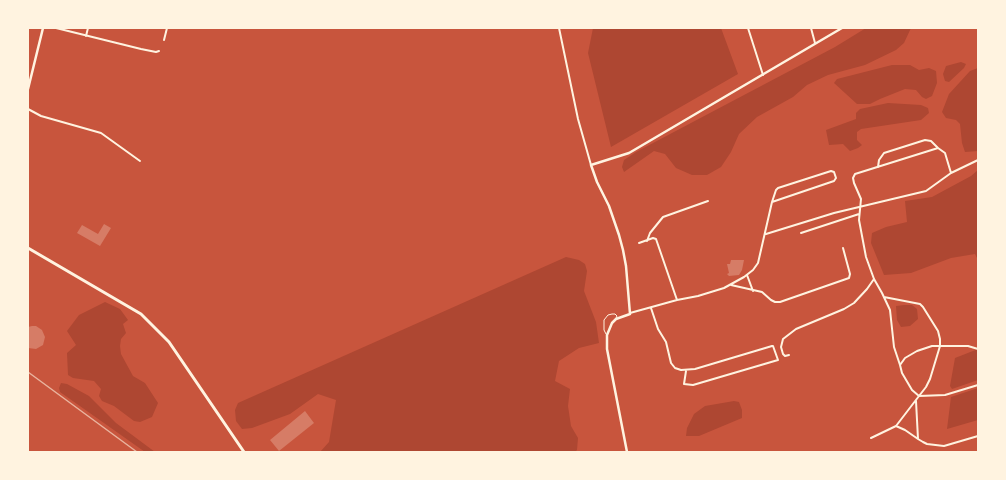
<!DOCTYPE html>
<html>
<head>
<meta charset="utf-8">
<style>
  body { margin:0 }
  #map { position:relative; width:1006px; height:480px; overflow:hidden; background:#c8553d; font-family:"Roboto Condensed",sans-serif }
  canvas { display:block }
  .frame { position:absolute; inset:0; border:29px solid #fff3e0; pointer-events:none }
</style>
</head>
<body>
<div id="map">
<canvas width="1006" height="480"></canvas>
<div class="frame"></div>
</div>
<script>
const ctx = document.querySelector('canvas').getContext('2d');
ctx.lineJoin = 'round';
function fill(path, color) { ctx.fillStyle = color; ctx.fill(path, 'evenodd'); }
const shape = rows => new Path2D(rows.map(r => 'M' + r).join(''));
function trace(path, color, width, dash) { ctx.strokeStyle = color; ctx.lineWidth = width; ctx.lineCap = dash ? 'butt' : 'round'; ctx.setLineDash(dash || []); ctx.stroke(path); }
const green = shape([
  [593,28,721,28,738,74,611,147,588,53],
  [866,28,911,28,904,43,896,50,865,65,828,75,807,85,793,97,757,117,739,134,731,152,721,167,707,175,692,175,676,168,665,154,654,151,624,172,622,167,624,160,636,152,835,47],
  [961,62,966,64,964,68,949,82,945,81,943,74,946,66],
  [892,65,910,65,919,70,929,68,936,71,937,83,932,96,926,99,922,97,916,90,905,89,880,99,870,104,857,104,834,83,837,79],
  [978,68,978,151,965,152,962,143,960,124,956,120,946,118,942,112,949,94,970,71],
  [888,103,921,105,928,108,929,113,921,120,861,129,857,132,857,140,862,145,858,148,850,151,843,144,829,145,826,130,856,119,856,113,860,109],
  [978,170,978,260,975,254,951,258,911,273,884,275,871,243,872,233,886,227,907,222,905,201,932,197,971,176],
  [566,257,579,260,585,264,587,271,584,291,596,322,599,343,579,348,559,361,555,381,570,389,568,406,571,426,578,438,577,450,575,452,320,452,329,442,336,400,318,394,290,414,252,428,242,429,236,421,235,410,238,403],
  [105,302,120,309,128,320,123,324,126,333,121,339,120,346,121,354,133,376,145,383,158,403,152,417,140,422,134,421,114,406,102,401,99,396,101,389,94,381,73,378,68,375,67,353,76,345,67,331,79,315],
  [904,305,912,305,917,309,918,319,910,326,901,327,897,320,896,306],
  [978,349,978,380,952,389,950,386,955,358],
  [61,383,67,384,89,396,116,423,155,452,145,452,60,392,59,388],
  [978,388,978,420,947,429,951,397],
  [734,401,739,402,742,410,742,418,699,436,686,436,687,428,694,414,705,406]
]);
const building = shape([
  [104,224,111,228,100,246,77,233,82,225,98,234],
  [731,260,744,260,742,270,739,275,729,276,727,274,729,273,727,264,730,264],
  [32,326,36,326,42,330,45,337,43,345,36,349,28,348,28,327],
  [305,411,314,423,279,451,270,440]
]);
const service = shape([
  [606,334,604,330,604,320,608,315,612,314,615,314,617,316,616,318]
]);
const minor = shape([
  [56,28,141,49,156,52,159,51],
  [559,28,578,119,591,165],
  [748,28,763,75],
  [811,28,815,43],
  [86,36,88,28],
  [164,40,167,28],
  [28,109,41,116,101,133,140,161],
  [878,167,879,160,884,153,925,140,931,141,938,148],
  [801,233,859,214],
  [766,234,834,213,926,191,951,173,978,160],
  [647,241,650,233,663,217,708,201],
  [639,243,653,238,656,239,677,300],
  [747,275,753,291],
  [731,285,762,292,771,300,775,302,780,302,849,278,850,274,843,248],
  [884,297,920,304,923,307,938,331,940,339,940,346,930,379,926,387,919,396,912,390,902,373,900,365,905,358,917,351,932,346,968,346,978,349],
  [651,308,658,329,666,342,671,363,675,368,681,370,695,369,772,346,773,346,778,360,693,385,684,384,686,371],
  [630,313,677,300,698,296,724,288,744,277,753,270,758,263,772,202,834,181,836,178,834,172,831,171,778,188,776,190,772,202],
  [789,355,785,356,783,354,781,347,783,339,796,329,844,309,854,303,867,289,874,279],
  [900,365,894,347,890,310,882,293,874,279,866,257,859,220,861,199,854,183,853,178,855,174,938,148,945,153,951,173],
  [916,401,918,439,923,442,927,444,944,446,978,436],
  [896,426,905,430,918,439],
  [871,438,896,426,919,396,945,395,978,385]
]);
const tertiary = shape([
  [28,89,43,28],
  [627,452,607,349,607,335,612,323,616,319,630,314,626,266,623,250,619,235,609,206,597,182,591,165,629,153,842,28]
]);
const primary = shape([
  [28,248,141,314,169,342,244,452]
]);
const rail = shape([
  [28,372,137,452]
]);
fill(green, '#ae4732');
fill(building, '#d67c66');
trace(service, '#fff3e0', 1);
trace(minor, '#fff3e0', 2);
trace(tertiary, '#fff3e0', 2.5);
trace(primary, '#fff3e0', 3);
trace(rail, '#e9b49f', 1.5);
</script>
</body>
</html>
